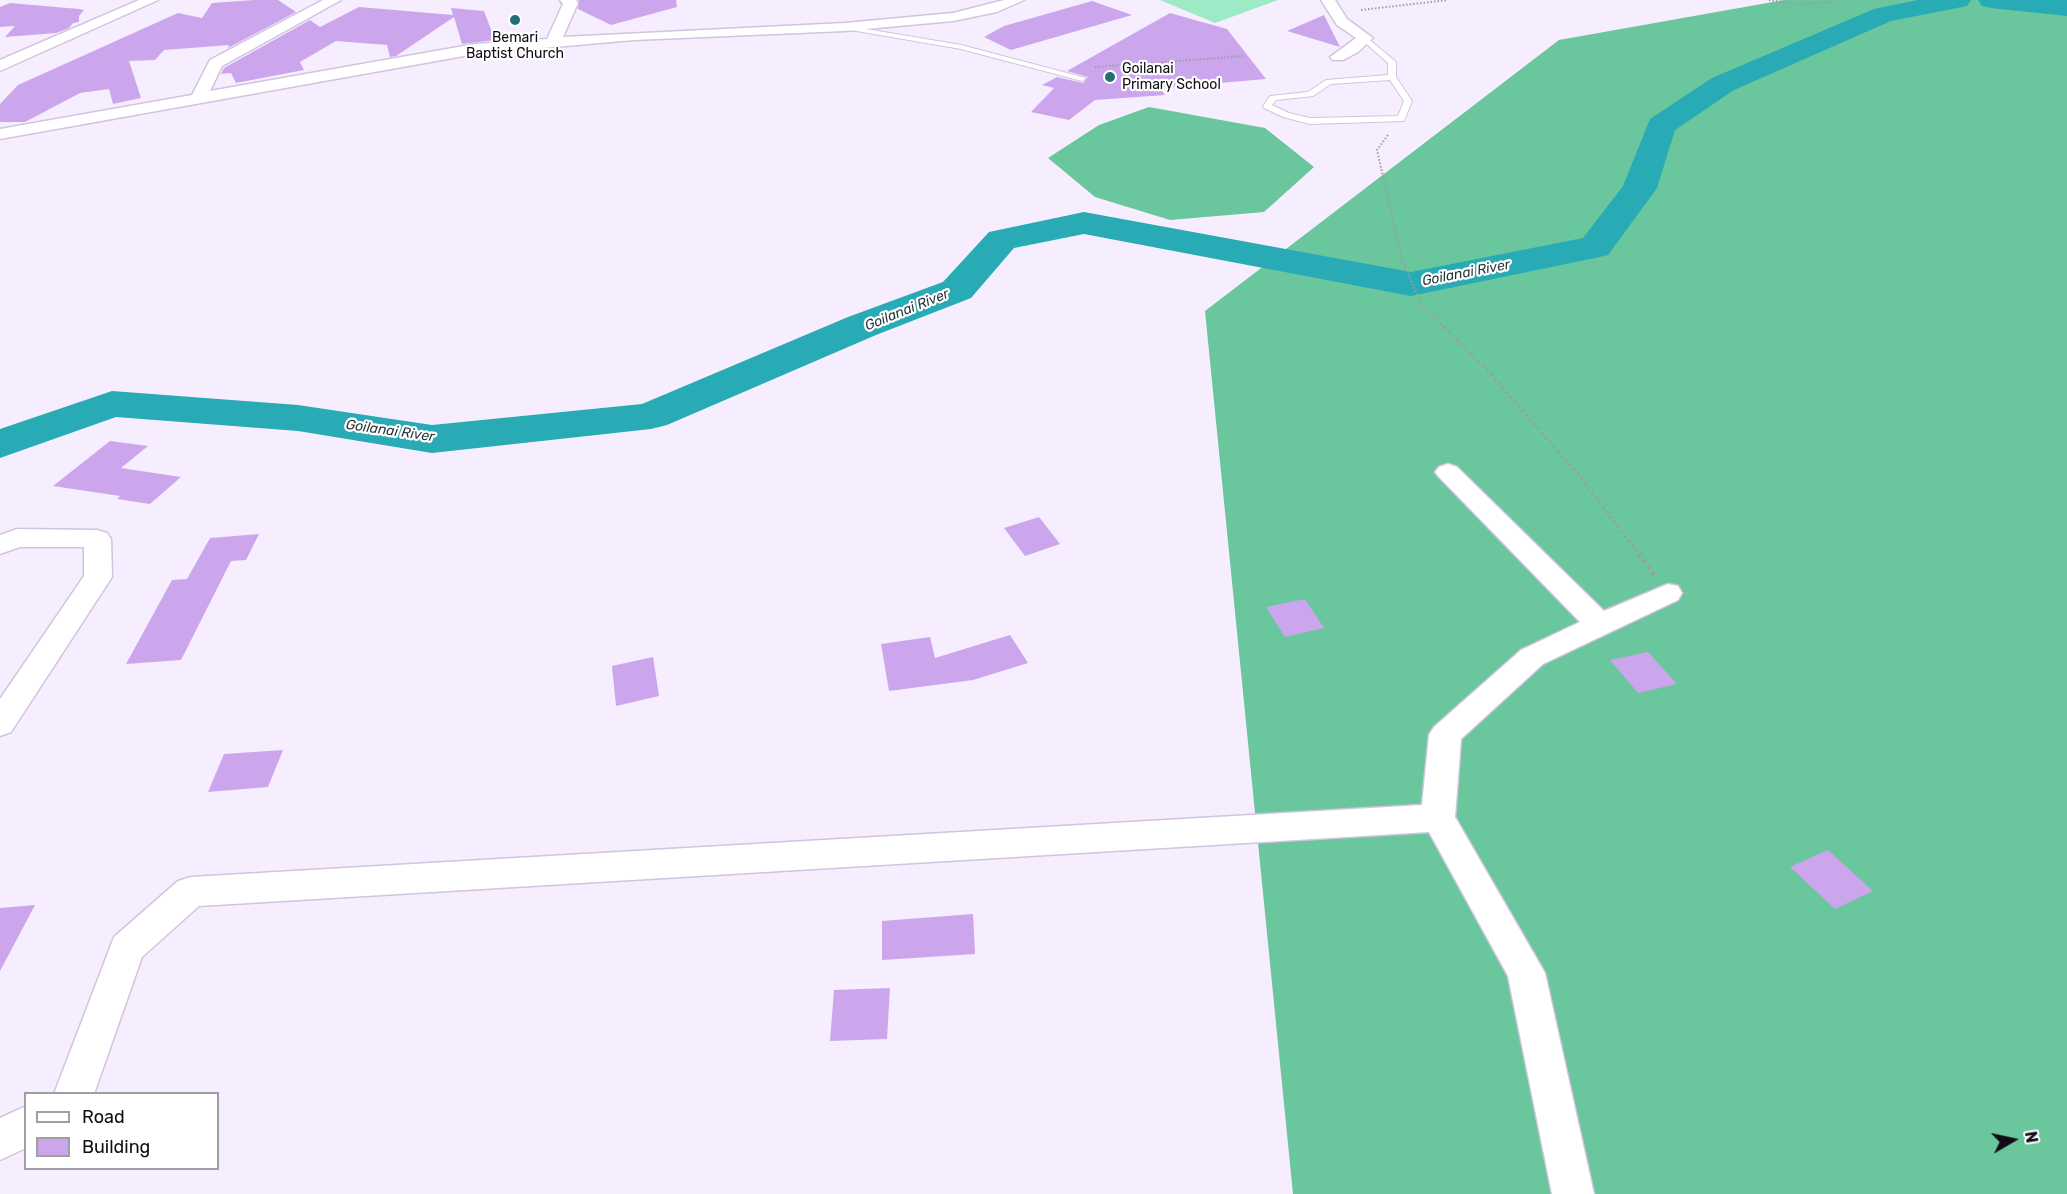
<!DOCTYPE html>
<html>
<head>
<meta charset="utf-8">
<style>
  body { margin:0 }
  #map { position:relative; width:2067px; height:1194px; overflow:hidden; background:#f6eefe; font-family:Rubik,sans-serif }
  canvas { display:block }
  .legend { position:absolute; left:24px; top:1092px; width:195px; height:78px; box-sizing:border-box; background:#fff; border:2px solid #a09ea1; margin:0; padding:8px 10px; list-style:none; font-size:18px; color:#110c15 }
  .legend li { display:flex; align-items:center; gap:12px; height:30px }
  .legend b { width:30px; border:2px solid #a09ea1 }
  .north { position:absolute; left:1983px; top:1110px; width:60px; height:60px; -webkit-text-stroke:4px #fff; paint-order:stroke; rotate:81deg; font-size:16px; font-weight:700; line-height:24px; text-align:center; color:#110c15 }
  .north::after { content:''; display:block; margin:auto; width:21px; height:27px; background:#110c15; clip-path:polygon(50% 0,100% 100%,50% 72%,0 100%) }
</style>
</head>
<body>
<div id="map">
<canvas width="2067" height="1194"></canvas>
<ul class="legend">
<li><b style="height:8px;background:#fff"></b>Road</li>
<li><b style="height:16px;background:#cba6ed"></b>Building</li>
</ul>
<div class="north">N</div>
</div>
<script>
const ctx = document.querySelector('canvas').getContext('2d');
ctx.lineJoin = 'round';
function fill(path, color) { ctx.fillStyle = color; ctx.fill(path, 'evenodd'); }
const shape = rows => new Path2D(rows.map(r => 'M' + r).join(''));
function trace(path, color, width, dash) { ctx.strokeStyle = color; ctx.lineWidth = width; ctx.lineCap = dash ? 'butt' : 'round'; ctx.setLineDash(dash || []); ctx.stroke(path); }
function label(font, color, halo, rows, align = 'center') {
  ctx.font = font + ' Rubik,sans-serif'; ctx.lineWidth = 4.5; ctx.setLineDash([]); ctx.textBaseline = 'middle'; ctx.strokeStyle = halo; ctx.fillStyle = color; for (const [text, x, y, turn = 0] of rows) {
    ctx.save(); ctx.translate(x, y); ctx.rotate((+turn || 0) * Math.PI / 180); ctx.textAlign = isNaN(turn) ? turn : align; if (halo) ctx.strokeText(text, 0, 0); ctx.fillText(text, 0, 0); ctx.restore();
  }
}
const green = shape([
  [1160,0,1278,0,1215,23]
]);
const forest = shape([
  [1784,0,2067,0,2067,1194,1293,1194,1205,311,1559,40],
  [1149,107,1265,128,1314,167,1264,212,1170,220,1095,197,1048,158,1099,125]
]);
const river = shape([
  [1918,0,1971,0,1967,6,1891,21,1734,90,1675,130,1657,188,1608,255,1595,258,1411,296,1084,234,1014,248,971,298,876,335,667,425,651,429,432,453,298,431,116,417,0,458,0,429,112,391,298,405,432,425,642,404,848,317,943,282,989,232,1084,212,1411,272,1583,238,1623,186,1650,119,1712,78,1874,9,1918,0],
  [1978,0,2067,0,2067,16,1991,8,1982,6,1978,0]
]);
const building = shape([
  [254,0,278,0,296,12,228,48,229,45,164,50,155,60,129,61,141,98,113,104,109,89,80,93,25,122,0,122,0,104,18,85,178,13,202,18,212,3],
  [579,0,676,0,677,7,611,25,578,9],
  [1092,1,1132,15,1011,50,984,37,1004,26],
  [10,3,79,9,84,10,79,16,79,22,73,23,69,28,56,33,5,37,15,26,0,27,0,7],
  [359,7,453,15,451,8,484,11,495,40,462,44,454,17,396,56,390,57,387,45,336,41,300,62,304,70,236,83,231,73,221,74,224,68,310,20,320,27],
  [1170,13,1227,29,1266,79,1160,88,1165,95,1095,100,1069,120,1031,112,1054,88,1042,85,1057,77,1083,83,1088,77,1067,71],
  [1324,15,1340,47,1287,31],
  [110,441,148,446,121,468,181,477,150,504,117,499,120,496,53,486],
  [1039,517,1060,544,1025,556,1004,528],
  [259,534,246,560,231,561,181,660,126,664,172,580,187,579,210,538],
  [1305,599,1324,628,1285,637,1266,607],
  [1010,635,1028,663,973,680,889,691,881,644,930,637,935,658],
  [1648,652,1677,684,1638,693,1610,660],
  [653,657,659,696,616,706,612,666],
  [283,750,268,787,208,792,224,754],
  [1828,850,1873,891,1835,909,1790,867],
  [35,905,0,971,0,908],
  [973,914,975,954,882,960,882,921],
  [890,988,887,1039,830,1041,834,990]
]);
const pathFar2 = shape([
  [1769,0,1797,4,1834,2],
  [1361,10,1448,0],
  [1095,67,1244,56],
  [1388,135,1377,150,1402,259,1421,304,1446,329]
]);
const pathFar1 = shape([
  [1444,327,1490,373,1582,479,1640,556]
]);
const path = shape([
  [1639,554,1655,576]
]);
const service = shape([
  [842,25,961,45,1086,78,1082,81,961,49,845,29,842,25],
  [1365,36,1396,62,1396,77,1412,101,1404,121,1310,124,1283,117,1264,108,1263,106,1270,96,1308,92,1326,80,1388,75,1388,63,1362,40,1361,38,1365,36],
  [1390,80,1404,101,1398,116,1310,118,1289,113,1272,105,1276,100,1313,96,1331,84,1390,80]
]);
const minor = shape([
  [139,0,158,0,0,71,0,60,139,0],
  [323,0,341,0,222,66,210,91,475,44,547,39,563,4,560,0,576,0,578,3,563,37,845,23,953,13,1004,0,1024,0,997,12,953,21,845,31,634,40,475,54,0,139,0,129,192,95,210,60,323,0],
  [1321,0,1335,0,1347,19,1373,38,1358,52,1343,60,1333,60,1330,57,1356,38,1337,25,1321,0],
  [1448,464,1457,467,1604,611,1668,584,1678,586,1682,593,1678,600,1543,664,1461,739,1455,817,1545,973,1594,1194,1552,1194,1508,976,1429,832,199,906,142,957,94,1094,54,1094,114,937,178,881,191,877,1422,805,1429,735,1434,727,1521,650,1580,622,1439,477,1435,472,1439,467,1448,464],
  [17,529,97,530,107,533,111,539,112,577,11,732,0,736,0,699,84,576,84,547,20,547,0,554,0,535,17,529],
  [26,1106,26,1148,0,1160,0,1118,26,1106]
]);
const markers = [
  [515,20,6,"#246f76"],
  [1110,77,6,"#246f76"]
];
const farPoinames = [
  ["Bemari",515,38],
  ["Baptist Church",515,54],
  ["Goilanai",1122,69,"left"],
  ["Primary School",1122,85,"left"]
];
const farWaternames = [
  ["Goilanai River",1466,273,-11],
  ["Goilanai River",907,310,-22],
  ["Goilanai River",390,431,8]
];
fill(green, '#9cebc6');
fill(forest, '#6ac69d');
fill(river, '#28abb4');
fill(building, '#cba6ed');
trace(service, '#d1c4de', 2);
trace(minor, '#d1c4de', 3);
trace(pathFar2, '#a099a6', 2, [1.5, 2]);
trace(pathFar1, '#a099a6', 3, [2, 4]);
trace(path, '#a099a6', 4, [3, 4.5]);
fill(service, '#fff');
fill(minor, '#fff');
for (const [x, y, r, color] of markers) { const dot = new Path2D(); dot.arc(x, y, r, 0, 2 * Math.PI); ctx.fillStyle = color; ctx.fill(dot); trace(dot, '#fff', 2); }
label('14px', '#110c15', '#fff', farPoinames);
label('italic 14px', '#1f3536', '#fff', farWaternames);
</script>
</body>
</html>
